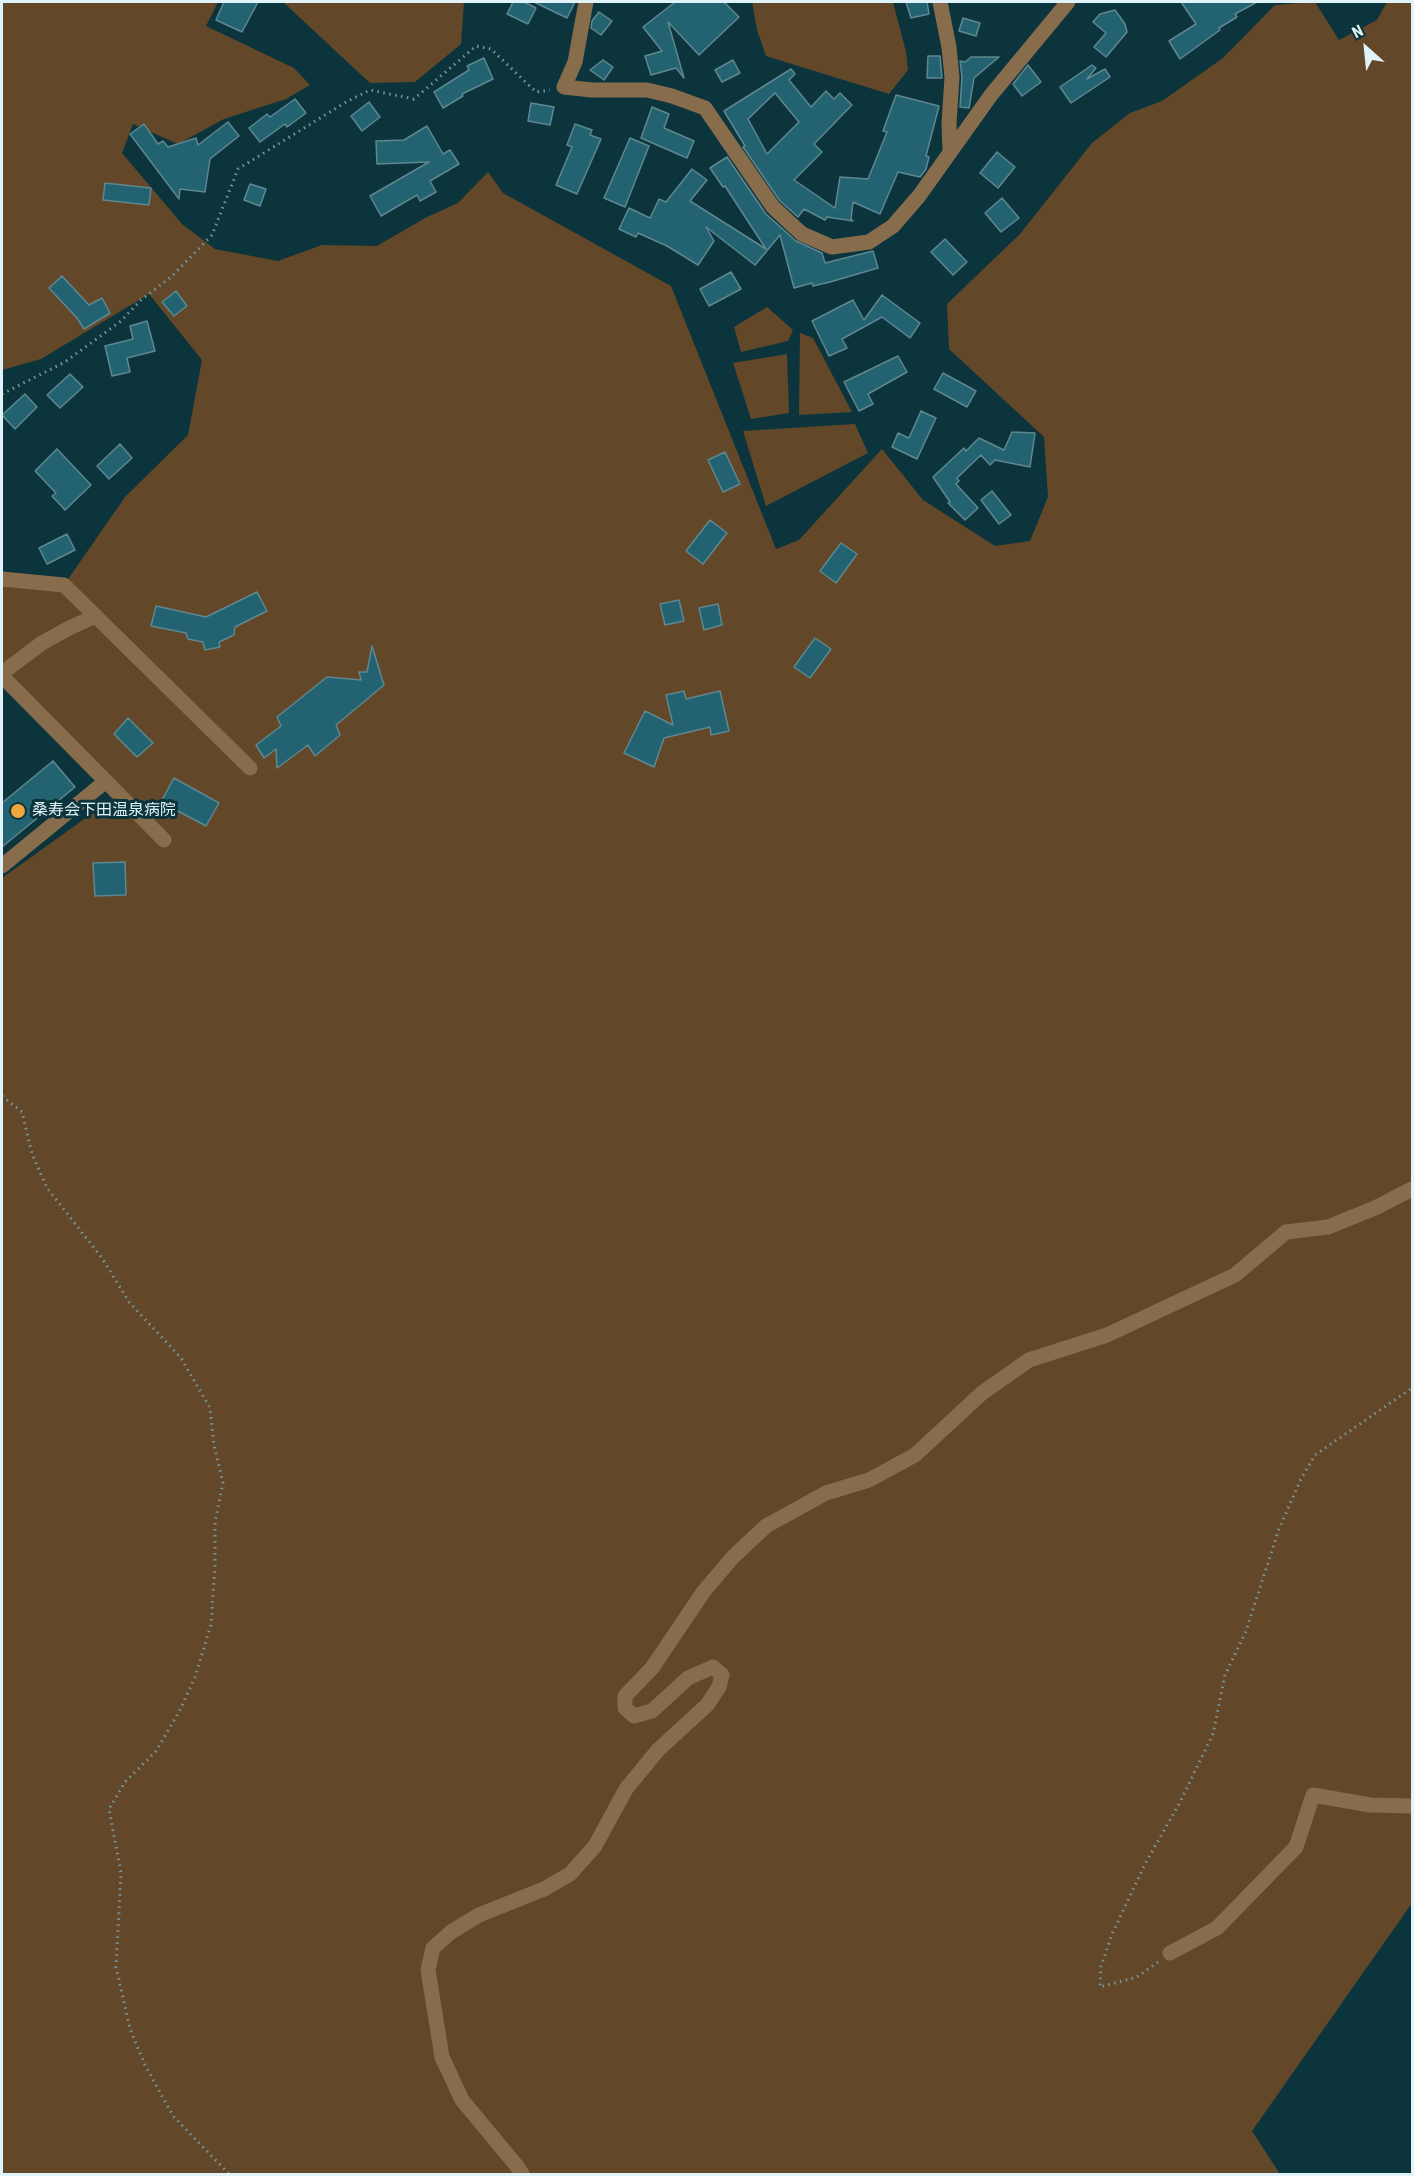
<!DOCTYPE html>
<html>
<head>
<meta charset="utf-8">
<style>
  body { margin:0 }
  #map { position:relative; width:1414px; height:2176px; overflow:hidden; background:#0c343c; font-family:"Roboto Condensed",sans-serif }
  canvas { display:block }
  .frame { position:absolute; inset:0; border:3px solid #dff3f8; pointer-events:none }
  .north { position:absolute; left:1336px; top:18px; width:60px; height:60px; -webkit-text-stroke:4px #0c343c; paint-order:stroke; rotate:333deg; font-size:16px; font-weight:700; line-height:24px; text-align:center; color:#dff3f8 }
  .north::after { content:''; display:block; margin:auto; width:21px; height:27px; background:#dff3f8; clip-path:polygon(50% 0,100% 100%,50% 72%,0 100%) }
</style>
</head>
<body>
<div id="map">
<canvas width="1414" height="2176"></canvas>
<div class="frame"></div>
<div class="north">N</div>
</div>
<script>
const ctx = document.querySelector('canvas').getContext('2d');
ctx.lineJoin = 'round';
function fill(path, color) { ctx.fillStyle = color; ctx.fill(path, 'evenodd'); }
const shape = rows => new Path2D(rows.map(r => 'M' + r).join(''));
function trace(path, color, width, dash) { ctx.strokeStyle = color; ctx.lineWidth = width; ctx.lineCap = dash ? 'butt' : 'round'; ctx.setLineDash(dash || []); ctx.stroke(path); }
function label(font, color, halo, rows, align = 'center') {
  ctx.font = font + ' "Roboto Condensed","Noto Sans JP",sans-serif'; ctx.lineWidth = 6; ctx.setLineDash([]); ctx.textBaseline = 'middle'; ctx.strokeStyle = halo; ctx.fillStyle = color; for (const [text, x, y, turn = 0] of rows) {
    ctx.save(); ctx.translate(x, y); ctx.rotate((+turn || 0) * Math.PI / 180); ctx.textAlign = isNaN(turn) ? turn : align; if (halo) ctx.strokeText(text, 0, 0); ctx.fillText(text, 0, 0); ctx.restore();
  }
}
const green = shape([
  [2,2,218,2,206,26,294,68,310,85,286,99,224,119,178,144,133,124,122,153,182,224,215,249,278,261,322,245,377,246,425,218,458,203,488,172,503,193,671,286,776,549,799,540,882,449,923,500,995,546,1030,541,1048,497,1044,437,949,349,947,304,1020,234,1092,143,1130,113,1162,101,1223,58,1275,5,1315,2,1339,40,1377,20,1387,2,1412,2,1412,1903,1252,2131,1280,2174,2,2174,2,878,119,794,2,664,2,583,64,585,125,497,188,435,202,360,149,294,41,359,2,370],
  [283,2,464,2,461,44,415,82,370,83],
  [752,2,893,2,906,52,908,70,889,94,766,56,757,30],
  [767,307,793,330,788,341,741,352,734,327],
  [800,333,813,338,852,412,799,415],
  [787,354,789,413,751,419,733,363],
  [855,424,868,453,766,506,743,431]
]);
const building = shape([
  [224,2,258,2,242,32,216,20,224,2],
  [513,2,524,2,536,8,528,24,507,14,513,2],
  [534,2,575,2,567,18,534,2],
  [675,2,724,2,739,17,699,55,668,22,684,78,676,68,651,75,645,56,662,51,643,27,675,2],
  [906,2,927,2,929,14,911,18,906,2],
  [1181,2,1257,2,1235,14,1237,17,1219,28,1220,30,1180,59,1169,41,1196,24,1181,2],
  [1115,10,1125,24,1127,32,1106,57,1094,47,1106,33,1093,22,1100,14,1115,10],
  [599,12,612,21,601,35,591,28,592,21,599,12],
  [963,18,980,23,976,36,959,31,963,18],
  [928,56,940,56,942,78,927,78,928,56],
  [971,57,999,57,974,78,969,108,960,107,962,77,960,61,965,62,971,57],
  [484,58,493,79,462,94,463,96,443,108,434,92,469,70,467,66,484,58],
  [603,60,613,67,604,80,590,70,603,60],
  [733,60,740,73,722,82,715,70,733,60],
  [1028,65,1041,82,1022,96,1013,84,1028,65],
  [1092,65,1096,68,1087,79,1105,69,1110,77,1071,103,1060,87,1092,65],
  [791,69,795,74,789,80,811,107,826,91,834,99,840,93,852,105,814,144,822,152,794,180,835,208,840,177,868,179,887,132,883,131,896,95,939,106,926,156,929,157,926,169,920,177,898,172,880,214,853,202,851,219,853,221,827,217,825,220,804,209,798,217,780,201,743,147,745,146,724,111,791,69],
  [775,93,799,122,767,154,748,119,775,93],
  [295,99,306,113,287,127,285,124,260,142,249,128,267,114,270,117,295,99],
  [369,102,380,117,362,131,351,116,369,102],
  [531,103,554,107,550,125,528,121,531,103],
  [652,107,669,114,664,128,694,141,687,158,641,138,652,107],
  [228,122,239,136,210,159,205,192,180,189,179,199,130,134,144,124,158,144,163,141,168,147,196,138,198,145,228,122],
  [575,124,592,130,590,135,601,139,577,194,556,185,572,147,567,145,575,124],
  [427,126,443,154,450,150,459,164,430,181,436,192,420,201,417,195,381,216,370,196,429,162,377,164,376,141,404,140,427,126],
  [630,138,649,146,625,207,604,198,630,138],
  [997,152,1015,167,998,188,980,173,997,152],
  [727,157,766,214,796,241,822,253,825,263,873,251,878,268,830,282,813,286,812,283,794,288,780,235,755,265,706,227,714,241,698,265,667,246,638,233,636,237,619,229,629,208,650,218,659,199,666,202,692,169,707,180,690,201,766,249,725,186,723,187,710,168,727,157],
  [105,183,151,188,149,205,103,200,105,183],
  [250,184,266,189,260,206,244,200,250,184],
  [1002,198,1019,218,1001,232,985,213,1002,198],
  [945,239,967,262,953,275,931,252,945,239],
  [731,272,741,289,709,306,700,289,731,272],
  [62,276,89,305,102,298,110,313,84,329,77,318,49,288,62,276],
  [176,291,187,306,174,316,162,302,176,291],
  [882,295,920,323,910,338,882,317,842,339,847,348,829,356,812,321,853,300,864,320,882,295],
  [147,321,155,351,127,358,130,372,112,376,105,346,133,339,130,326,147,321],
  [898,356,907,372,868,394,873,404,859,411,844,382,898,356],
  [943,373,976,391,967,407,934,389,943,373],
  [70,374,83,387,60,408,47,395,70,374],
  [25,394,37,407,15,429,2,415,25,394],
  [921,411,936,418,917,459,892,447,898,433,909,438,921,411],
  [1012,432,1035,433,1030,467,995,460,990,465,981,455,957,478,959,481,956,484,978,508,965,520,948,503,950,502,933,477,964,448,966,451,979,438,1004,450,1012,432],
  [120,444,132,458,109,479,97,466,120,444],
  [57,449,91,485,65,510,52,496,56,493,35,471,57,449],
  [725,452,740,484,723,492,708,460,725,452],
  [992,491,1011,515,999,524,981,500,992,491],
  [710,520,727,533,703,564,686,551,710,520],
  [67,534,75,550,47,564,39,548,67,534],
  [841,543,857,554,836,583,820,571,841,543],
  [257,592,267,611,235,627,234,635,219,642,220,647,205,650,203,642,188,639,186,633,151,626,156,606,206,617,257,592],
  [679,600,684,621,665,625,660,604,679,600],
  [718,604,722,625,704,630,699,608,718,604],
  [815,638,831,649,810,678,794,667,815,638],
  [372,646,384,685,336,725,340,735,315,756,308,745,277,768,276,749,264,758,256,745,281,726,277,717,327,677,361,680,359,672,367,672,372,646],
  [684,691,686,699,720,691,729,731,711,735,710,727,664,738,654,767,624,753,645,711,673,725,666,695,684,691],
  [128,718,153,743,137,757,114,734,128,718],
  [53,761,75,787,2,847,2,803,53,761],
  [174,778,219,803,206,826,161,802,174,778],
  [125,862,126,895,95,896,93,863,125,862]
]);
const path = shape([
  [2,394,65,362,121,321,141,300,171,277,212,235,238,169,346,102,370,90,414,99,476,46,491,49,536,92,550,90],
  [2,1096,22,1112,32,1154,47,1188,102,1258,129,1302,181,1358,210,1408,214,1445,223,1483,215,1522,215,1565,211,1625,195,1677,179,1712,156,1751,125,1782,109,1809,121,1873,116,1967,130,2029,145,2065,173,2116,229,2174],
  [1158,1962,1137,1977,1100,1987,1101,1966,1113,1932,1145,1864,1179,1804,1213,1734,1225,1675,1246,1631,1279,1529,1301,1479,1315,1455,1412,1388]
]);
const street = shape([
  [586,2,575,62,564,87,592,90,647,90,672,96,705,108,773,207,802,234,832,247,869,242,893,226,919,196,991,95,1068,2],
  [940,2,949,47,952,77,949,124,950,150],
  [2,579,64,585,250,768],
  [2,673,42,643,69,628,96,616],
  [2,676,164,840],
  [2,866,106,781],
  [1170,1953,1217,1928,1296,1847,1313,1795,1370,1805,1412,1806],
  [522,2174,516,2165,462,2100,442,2057,428,1970,433,1948,451,1932,479,1915,544,1889,570,1874,595,1846,626,1789,658,1750,707,1705,719,1687,722,1675,713,1667,688,1678,652,1711,634,1716,625,1708,625,1696,652,1668,704,1591,733,1557,766,1526,826,1493,869,1480,915,1455,982,1393,1029,1360,1107,1335,1235,1275,1286,1232,1328,1227,1375,1208,1412,1189]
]);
const markers = [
  [18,811,8,"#f0a63f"]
];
const poiNames = [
  ["桑寿会下田温泉病院",32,811]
];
fill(green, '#624828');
fill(building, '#236371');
trace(building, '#5f8790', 1.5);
trace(path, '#79979d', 3, [1.5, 4.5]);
trace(street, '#886d4d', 15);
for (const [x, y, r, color] of markers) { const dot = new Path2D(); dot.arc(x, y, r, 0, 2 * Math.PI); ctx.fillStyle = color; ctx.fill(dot); trace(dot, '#0c343c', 2); }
label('16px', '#dff3f8', '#0c343c', poiNames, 'left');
</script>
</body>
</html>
